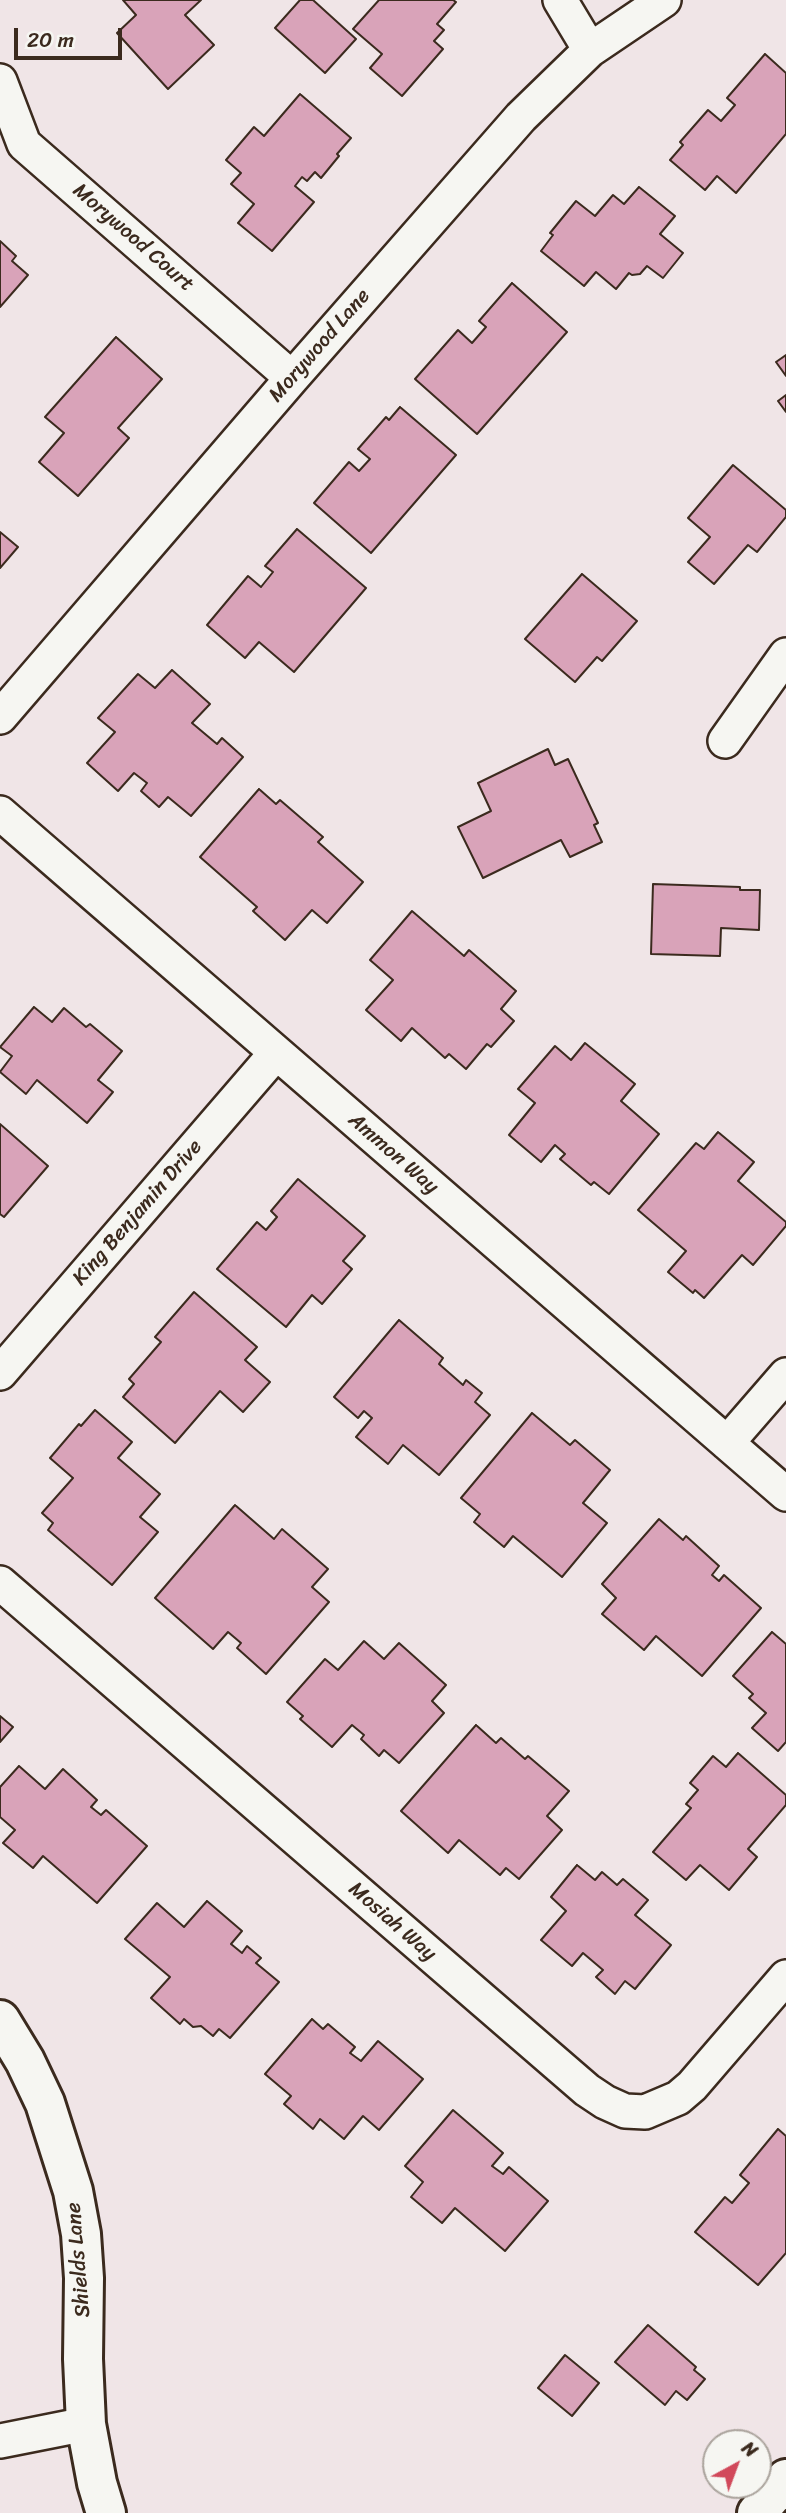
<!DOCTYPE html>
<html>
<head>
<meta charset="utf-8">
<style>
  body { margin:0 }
  #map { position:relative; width:786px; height:2513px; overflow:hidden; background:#f0e5e7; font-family:Sriracha,sans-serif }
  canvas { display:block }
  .north { position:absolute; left:702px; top:2429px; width:70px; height:70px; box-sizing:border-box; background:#f6f6f2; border:2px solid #aba49d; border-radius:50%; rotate:41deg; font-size:19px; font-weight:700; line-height:28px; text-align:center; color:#3b2a1e }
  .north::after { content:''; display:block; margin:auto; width:24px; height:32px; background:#d1495b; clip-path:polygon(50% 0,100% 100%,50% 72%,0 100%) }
  .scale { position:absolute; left:14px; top:28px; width:108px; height:32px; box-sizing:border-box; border:4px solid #3b2a1e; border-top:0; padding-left:9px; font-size:21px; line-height:24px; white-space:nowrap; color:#3b2a1e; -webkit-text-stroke:5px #f6f6f2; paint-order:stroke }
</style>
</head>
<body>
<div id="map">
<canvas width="786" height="2513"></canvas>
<div class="north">N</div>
<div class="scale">20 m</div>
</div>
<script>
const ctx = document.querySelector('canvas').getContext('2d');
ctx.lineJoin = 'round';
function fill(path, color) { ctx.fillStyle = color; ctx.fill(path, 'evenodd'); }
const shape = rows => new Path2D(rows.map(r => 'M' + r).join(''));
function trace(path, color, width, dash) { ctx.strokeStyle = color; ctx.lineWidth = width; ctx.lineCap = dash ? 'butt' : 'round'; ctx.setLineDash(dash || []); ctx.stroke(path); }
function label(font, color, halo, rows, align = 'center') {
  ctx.font = font + ' Sriracha,sans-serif'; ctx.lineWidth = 6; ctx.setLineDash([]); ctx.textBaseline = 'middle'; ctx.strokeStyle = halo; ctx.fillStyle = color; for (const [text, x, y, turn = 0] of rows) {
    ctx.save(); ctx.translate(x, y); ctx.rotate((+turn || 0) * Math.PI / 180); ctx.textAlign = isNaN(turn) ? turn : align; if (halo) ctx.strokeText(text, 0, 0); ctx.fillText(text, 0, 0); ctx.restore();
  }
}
const building = shape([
  [123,0,201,0,185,15,214,45,168,89,117,33,136,15,123,0],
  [300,0,313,0,356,39,325,73,275,28,300,0],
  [379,0,453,0,456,2,437,24,444,30,434,41,443,49,402,96,370,68,382,54,353,29,379,0],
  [765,54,786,73,786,134,736,193,717,176,705,190,670,160,683,145,680,142,708,110,721,121,735,105,727,98,765,54],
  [300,94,351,138,337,154,339,156,321,178,315,172,307,181,302,177,295,186,314,202,272,251,238,223,254,204,231,184,241,173,226,160,254,127,264,136,300,94],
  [639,187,675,216,660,234,683,253,663,278,647,266,640,274,632,275,629,273,616,289,596,272,584,286,541,251,553,235,550,233,576,201,595,216,613,195,624,204,639,187],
  [0,241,16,256,12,261,28,275,0,307,0,241],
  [512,283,567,332,477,434,415,379,458,330,472,343,486,327,479,321,512,283],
  [116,337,162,379,118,428,129,438,78,496,39,462,64,433,45,417,116,337],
  [786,355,786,376,776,362,786,355],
  [786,395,786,412,778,401,786,395],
  [400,407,456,455,371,553,314,503,349,462,359,471,370,459,358,449,386,417,389,420,400,407],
  [733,465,786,510,786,517,757,552,748,545,714,584,688,562,710,537,688,518,733,465],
  [297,529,366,588,294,672,259,642,245,658,207,625,248,576,261,587,273,572,265,566,297,529],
  [0,532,18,547,0,568,0,532],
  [582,574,637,621,602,661,597,657,575,682,525,639,582,574],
  [172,670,210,704,192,723,217,744,222,738,243,757,191,816,168,797,159,807,141,791,147,783,134,773,118,791,87,763,115,732,98,718,138,674,155,688,172,670],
  [548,749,555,765,568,759,598,823,594,825,602,842,570,857,561,840,483,878,458,827,491,811,478,783,548,749],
  [259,789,276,804,280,800,323,837,318,842,363,882,327,923,312,910,285,940,253,911,257,907,200,857,259,789],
  [653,884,740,887,740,890,760,890,759,930,721,928,720,956,651,954,653,884],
  [412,911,464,956,469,950,516,991,501,1009,514,1021,491,1047,487,1044,466,1069,449,1054,445,1058,412,1028,401,1041,366,1010,393,980,370,960,412,911],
  [34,1007,52,1022,64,1008,86,1027,90,1024,122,1051,98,1080,113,1092,87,1123,37,1080,26,1094,0,1072,12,1056,0,1047,34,1007],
  [585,1043,635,1084,621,1101,659,1134,609,1194,594,1182,591,1185,560,1159,565,1154,555,1145,541,1162,509,1135,535,1103,518,1089,555,1046,571,1060,585,1043],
  [0,1124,48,1166,4,1217,0,1214,0,1124],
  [718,1132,754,1162,738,1181,786,1222,786,1226,753,1265,742,1255,704,1298,695,1290,693,1293,668,1272,686,1251,638,1210,696,1143,704,1149,718,1132],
  [298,1179,365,1236,343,1261,352,1269,322,1304,312,1295,286,1327,217,1269,257,1222,266,1230,277,1217,271,1211,298,1179],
  [194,1292,257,1347,245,1360,270,1382,243,1412,220,1391,175,1443,123,1397,134,1384,129,1379,161,1342,155,1337,194,1292],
  [399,1320,443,1358,439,1364,463,1385,466,1380,482,1393,475,1402,490,1415,439,1475,403,1445,388,1464,356,1437,372,1418,364,1411,358,1418,334,1397,399,1320],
  [95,1410,132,1442,118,1458,160,1494,140,1517,158,1532,112,1585,48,1530,53,1523,42,1513,73,1478,50,1458,79,1424,81,1426,95,1410],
  [532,1413,570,1445,575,1440,610,1470,583,1503,607,1523,562,1577,513,1536,504,1547,474,1522,480,1514,461,1498,532,1413],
  [235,1505,274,1539,282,1529,328,1569,312,1587,329,1602,266,1674,237,1648,241,1643,228,1632,213,1649,155,1598,235,1505],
  [659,1519,683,1540,686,1536,719,1566,712,1575,719,1581,724,1575,761,1608,702,1676,656,1636,644,1650,602,1614,616,1598,602,1584,659,1519],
  [772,1632,786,1644,786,1742,778,1751,752,1728,766,1713,749,1698,753,1694,733,1676,772,1632],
  [364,1641,384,1659,399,1643,446,1685,432,1701,444,1713,399,1763,384,1750,379,1756,361,1739,364,1735,352,1725,332,1747,300,1719,303,1716,287,1702,325,1659,338,1670,364,1641],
  [0,1716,13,1727,0,1742,0,1716],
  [476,1725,496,1743,501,1738,525,1759,528,1756,569,1791,547,1816,562,1830,519,1879,506,1868,500,1875,459,1840,448,1853,401,1811,476,1725],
  [738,1753,786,1795,786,1805,748,1849,757,1857,729,1890,700,1865,686,1880,653,1852,691,1808,686,1804,698,1790,690,1783,713,1756,726,1767,738,1753],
  [19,1766,45,1789,63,1769,97,1800,91,1807,101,1815,106,1810,147,1846,97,1903,43,1856,33,1868,3,1843,15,1830,0,1817,0,1787,19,1766],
  [577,1865,595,1880,602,1872,617,1885,623,1879,648,1900,635,1915,671,1945,635,1989,625,1981,615,1994,596,1977,603,1970,583,1953,572,1966,541,1940,566,1911,551,1897,577,1865],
  [207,1901,242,1931,231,1944,242,1953,247,1946,261,1958,256,1963,279,1982,230,2038,219,2029,213,2036,201,2026,193,2027,184,2019,180,2024,151,1998,170,1977,125,1939,157,1903,184,1927,207,1901],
  [312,2019,323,2029,328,2024,355,2047,350,2053,361,2061,378,2041,423,2079,379,2130,363,2116,344,2139,320,2119,313,2129,284,2104,291,2096,265,2074,312,2019],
  [453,2110,503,2153,492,2166,503,2174,509,2167,548,2201,505,2251,455,2208,442,2223,411,2197,423,2182,405,2166,453,2110],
  [778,2129,786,2136,786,2253,758,2285,695,2232,725,2197,732,2203,749,2183,740,2175,778,2129],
  [648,2325,696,2367,694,2370,705,2379,687,2400,676,2391,665,2405,615,2362,648,2325],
  [565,2355,599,2383,572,2416,538,2388,565,2355]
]);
const minor = shape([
  [560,0,590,50],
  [0,81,24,144,292,378],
  [0,717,292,378,521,117,590,50,664,0],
  [725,741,786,655],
  [0,813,786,1494],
  [0,1373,276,1053],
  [727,1443,786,1375],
  [0,1583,587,2090,605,2102,625,2111,645,2112,678,2098,692,2086,786,1977],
  [0,2441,86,2424]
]);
const tertiary = shape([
  [757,2513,786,2479]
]);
const secondary = shape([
  [0,2020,25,2061,45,2103,73,2191,81,2234,84,2278,83,2359,86,2424,97,2483,106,2513]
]);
const streetNames = [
  ["Morywood Court",133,238,41],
  ["Morywood Lane",320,346,-49],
  ["Ammon Way",393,1154,41],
  ["King Benjamin Drive",138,1213,-49],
  ["Mosiah Way",392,1922,41],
  ["Shields Lane",79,2260,-95]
];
fill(building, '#d9a3b9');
trace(building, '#3b2a1e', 2);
trace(minor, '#3b2a1e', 38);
trace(tertiary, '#3b2a1e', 44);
trace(secondary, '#3b2a1e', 44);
trace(minor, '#f6f6f2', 33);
trace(tertiary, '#f6f6f2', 38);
trace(secondary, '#f6f6f2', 38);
label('21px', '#3b2a1e', '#f6f6f2', streetNames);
</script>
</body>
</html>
